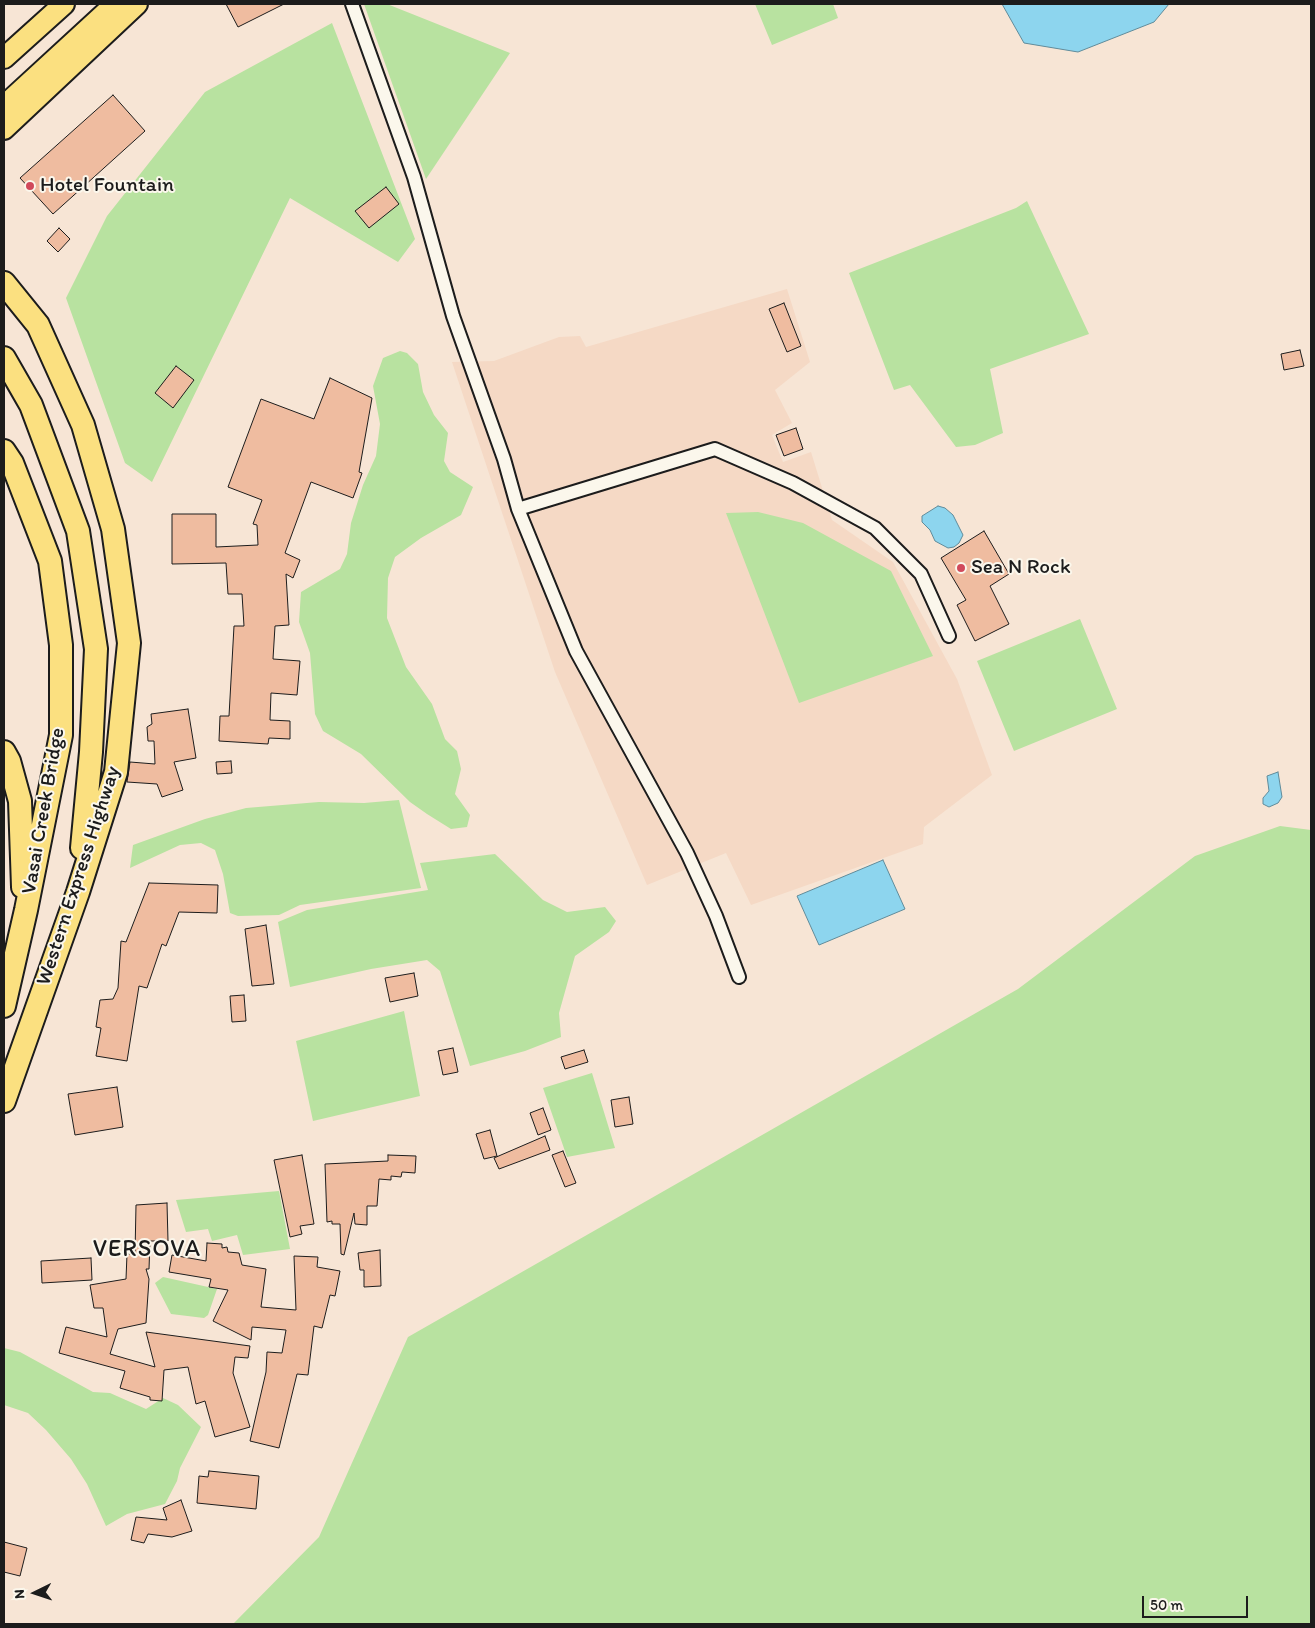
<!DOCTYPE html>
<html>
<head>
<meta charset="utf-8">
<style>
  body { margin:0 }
  #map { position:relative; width:1315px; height:1628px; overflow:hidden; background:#f7e5d5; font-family:Itim,sans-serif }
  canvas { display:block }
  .frame { position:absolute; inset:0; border:5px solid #1c1c1c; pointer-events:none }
  .north { position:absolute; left:10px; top:1568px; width:50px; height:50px; -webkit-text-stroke:4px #fbf7ec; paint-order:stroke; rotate:266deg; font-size:14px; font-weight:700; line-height:20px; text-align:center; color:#1c1c1c }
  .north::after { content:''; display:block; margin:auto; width:18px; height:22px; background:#1c1c1c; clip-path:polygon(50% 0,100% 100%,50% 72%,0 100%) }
  .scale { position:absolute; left:1142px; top:1596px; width:106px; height:22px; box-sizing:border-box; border:2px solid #1c1c1c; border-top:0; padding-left:6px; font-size:15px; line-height:18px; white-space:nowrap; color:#1c1c1c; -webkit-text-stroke:4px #fbf7ec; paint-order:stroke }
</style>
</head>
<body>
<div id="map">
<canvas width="1315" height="1628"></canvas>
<div class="frame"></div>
<div class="north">N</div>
<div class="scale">50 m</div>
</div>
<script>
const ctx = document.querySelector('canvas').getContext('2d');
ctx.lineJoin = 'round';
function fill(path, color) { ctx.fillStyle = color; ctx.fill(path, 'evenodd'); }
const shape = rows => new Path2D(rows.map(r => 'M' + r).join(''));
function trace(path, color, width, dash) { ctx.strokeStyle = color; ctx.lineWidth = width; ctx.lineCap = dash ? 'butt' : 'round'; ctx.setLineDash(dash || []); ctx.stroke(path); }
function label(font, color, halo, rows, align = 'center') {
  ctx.font = font + ' Itim,sans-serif'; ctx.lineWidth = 4; ctx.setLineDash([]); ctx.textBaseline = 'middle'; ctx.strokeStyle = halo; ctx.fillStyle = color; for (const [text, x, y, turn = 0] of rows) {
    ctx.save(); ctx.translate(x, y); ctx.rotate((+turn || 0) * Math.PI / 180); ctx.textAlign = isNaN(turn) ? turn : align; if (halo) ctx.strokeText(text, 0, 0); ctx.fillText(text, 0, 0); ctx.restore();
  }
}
const built = shape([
  [787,289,810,362,775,390,792,423,772,435,783,462,811,452,832,520,893,562,957,679,992,775,924,827,923,844,751,905,726,853,647,885,555,672,452,362,494,361,559,337,580,336,586,347]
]);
const green = shape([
  [364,4,387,4,510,53,426,179],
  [755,4,833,4,838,18,772,45],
  [332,23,415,239,398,262,290,198,152,482,125,463,66,298,107,216,205,92],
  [1027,201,1089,334,990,369,1003,433,975,445,956,447,910,385,894,390,849,273,1016,208],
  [400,351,407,353,418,364,423,392,434,415,448,433,444,461,450,472,473,487,461,515,421,538,395,557,388,578,387,618,406,667,432,704,445,739,457,751,461,769,455,794,470,815,467,827,451,829,427,814,410,802,361,754,323,731,315,714,310,653,299,622,301,592,340,569,347,554,351,523,363,485,376,456,380,424,373,386,383,358],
  [758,512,803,523,891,571,933,656,799,703,726,513],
  [1080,619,1117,709,1014,751,977,661],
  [399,800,421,888,300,905,279,915,238,916,230,913,223,874,215,850,201,843,180,845,130,868,133,845,205,819,246,808,319,802,364,803],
  [1280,826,1311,830,1311,1624,233,1624,319,1537,408,1337,1018,989,1195,856],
  [495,854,543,900,567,912,605,907,616,921,609,932,575,956,559,1013,561,1037,525,1051,470,1066,440,971,427,960,371,969,290,987,278,922,307,910,428,890,420,863],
  [404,1011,420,1096,313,1121,296,1041],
  [592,1073,615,1148,567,1157,543,1088],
  [279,1191,290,1249,243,1255,237,1235,212,1241,208,1229,186,1232,176,1200],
  [163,1277,217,1289,208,1315,204,1318,171,1314,155,1283],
  [4,1348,20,1352,93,1392,110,1393,146,1409,163,1398,178,1405,201,1427,180,1468,177,1481,165,1504,127,1514,106,1526,87,1484,71,1459,46,1430,28,1413,4,1405]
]);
const water = shape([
  [1002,4,1169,4,1154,22,1078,52,1024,43,1002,4],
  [938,506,945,508,953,515,963,535,959,543,954,547,948,548,935,541,930,530,922,522,922,516,938,506],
  [1278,772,1282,797,1278,803,1269,807,1263,804,1263,798,1269,791,1267,776,1278,772],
  [883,860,905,909,819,945,797,896,883,860]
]);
const building = shape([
  [226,4,284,4,238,27,226,4],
  [113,95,145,131,53,214,20,178,113,95],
  [386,187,399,204,369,228,355,211,386,187],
  [59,228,70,239,58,252,47,241,59,228],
  [784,303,801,346,787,352,769,309,784,303],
  [1300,350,1304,366,1284,370,1281,354,1300,350],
  [176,366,194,380,173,408,155,393,176,366],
  [330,378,372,398,359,472,362,473,353,498,311,482,285,553,300,560,293,578,286,574,289,625,275,626,273,659,300,661,297,695,271,693,270,720,290,721,290,739,269,738,268,744,219,741,220,716,229,716,234,626,244,626,242,594,228,594,226,563,172,564,172,514,216,514,216,547,258,545,257,525,253,524,262,500,228,487,261,399,314,419,330,378],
  [796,428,803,449,784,456,776,435,796,428],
  [984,531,1009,574,990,586,1009,624,975,641,957,605,966,600,941,558,984,531],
  [188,709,196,758,174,762,183,790,162,797,157,784,127,782,130,762,155,764,154,741,148,741,147,727,152,724,151,714,188,709],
  [231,761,232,773,217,774,216,762,231,761],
  [149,883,218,885,217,913,179,912,166,946,162,944,147,988,139,986,127,1061,96,1056,101,1028,96,1027,100,1000,113,999,118,988,121,941,126,942,149,883],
  [266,925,274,984,252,986,245,929,266,925],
  [414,973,418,996,390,1002,385,978,414,973],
  [244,995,246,1021,232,1022,230,996,244,995],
  [453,1048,458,1072,443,1075,438,1051,453,1048],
  [584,1050,588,1062,565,1069,561,1057,584,1050],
  [117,1087,123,1127,75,1135,68,1094,117,1087],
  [629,1097,633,1124,615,1127,611,1100,629,1097],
  [543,1108,551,1130,538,1135,530,1113,543,1108],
  [490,1130,497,1156,484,1159,476,1134,490,1130],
  [545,1136,550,1150,499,1169,494,1158,545,1136],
  [563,1151,576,1183,565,1187,552,1155,563,1151],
  [302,1155,314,1224,300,1226,302,1234,290,1237,274,1160,302,1155],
  [388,1155,416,1156,415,1173,402,1172,401,1177,391,1176,391,1180,379,1179,377,1206,367,1206,367,1225,355,1224,354,1213,344,1255,341,1254,340,1224,332,1224,332,1221,327,1222,325,1164,388,1161,388,1155],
  [167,1203,168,1241,150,1241,149,1269,146,1269,149,1279,146,1323,118,1329,110,1354,155,1367,146,1332,250,1346,248,1358,235,1357,233,1373,250,1427,215,1437,205,1401,196,1404,188,1367,164,1370,162,1401,150,1400,150,1397,120,1388,125,1371,59,1353,66,1327,107,1337,103,1308,94,1308,90,1285,126,1279,127,1254,135,1254,136,1205,167,1203],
  [207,1243,222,1244,222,1248,227,1247,228,1252,239,1253,242,1265,266,1269,261,1307,296,1310,294,1256,318,1257,317,1267,340,1271,335,1296,330,1295,322,1328,314,1326,308,1375,297,1374,279,1448,250,1441,266,1372,267,1352,282,1353,286,1330,252,1327,251,1340,213,1321,228,1290,209,1287,211,1279,169,1272,172,1255,206,1261,207,1243],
  [380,1250,381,1286,364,1287,364,1270,360,1270,358,1253,380,1250],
  [91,1258,92,1280,42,1283,41,1261,91,1258],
  [209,1471,259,1476,256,1509,197,1503,199,1476,208,1477,209,1471],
  [181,1500,192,1531,172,1537,148,1534,144,1543,131,1540,136,1517,167,1520,163,1508,181,1500],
  [4,1542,27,1548,20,1576,4,1572,4,1542]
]);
const street = shape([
  [352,4,414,177,453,316,504,459,518,509,576,651,687,853,716,916,739,977],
  [518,509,715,449,793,483,875,528,921,574,949,636]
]);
const primary = shape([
  [4,58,64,4],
  [4,106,115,4],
  [4,129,137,4]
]);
const highway = shape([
  [4,283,38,325,83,425,113,529,129,643,116,772,78,892,4,1101],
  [4,358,31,405,78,531,96,649,91,752,82,848],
  [4,451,12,463,50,561,61,645,61,735,26,910,4,1006],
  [4,752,9,761,20,801,23,887]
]);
const markers = [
  [30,186,5,"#d1495b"],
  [961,568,5,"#d1495b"]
];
const poiNames = [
  ["Hotel Fountain",40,186],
  ["Sea N Rock",971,568]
];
const streetNames = [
  ["Vasai Creek Bridge",44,811,-80],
  ["Western Express Highway",79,876,-72]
];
const quarterNames = [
  ["VERSOVA",147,1250]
];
fill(built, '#f5d9c5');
fill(green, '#b8e2a0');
fill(water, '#8dd5ee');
trace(water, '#608b9a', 1);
fill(building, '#efbca0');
trace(building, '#1c1c1c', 1);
trace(street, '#1c1c1c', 16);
trace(primary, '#1c1c1c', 24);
trace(highway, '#1c1c1c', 26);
trace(street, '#fbf7ec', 12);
trace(primary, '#fbe080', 20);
trace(highway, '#fbe080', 22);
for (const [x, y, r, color] of markers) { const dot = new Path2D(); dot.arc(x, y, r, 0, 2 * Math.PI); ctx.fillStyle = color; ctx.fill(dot); trace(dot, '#fbf7ec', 2); }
label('21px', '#1c1c1c', '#fbf7ec', poiNames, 'left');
label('21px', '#1c1c1c', '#fbf7ec', streetNames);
ctx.letterSpacing = '1px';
label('24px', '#1c1c1c', '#fbf7ec', quarterNames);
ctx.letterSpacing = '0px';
</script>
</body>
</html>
